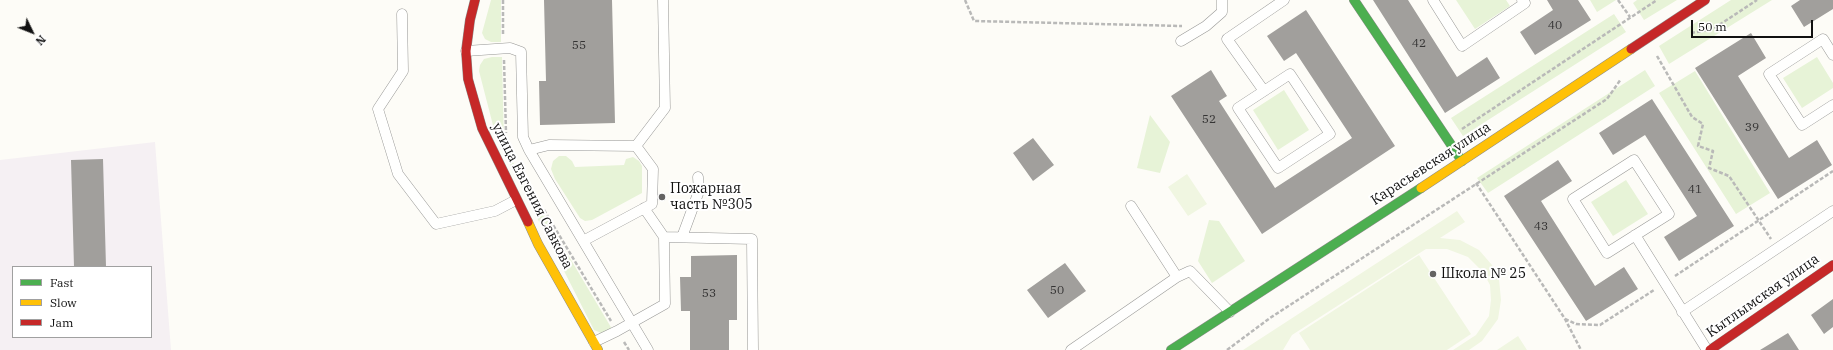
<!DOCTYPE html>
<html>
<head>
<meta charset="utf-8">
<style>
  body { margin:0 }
  #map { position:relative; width:1833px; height:350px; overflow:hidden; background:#fdfcf7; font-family:"IBM Plex Serif",serif }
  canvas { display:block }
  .legend { position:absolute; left:12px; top:266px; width:140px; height:72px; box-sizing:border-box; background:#fff; border:1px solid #a0a0a0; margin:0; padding:5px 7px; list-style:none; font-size:12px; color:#111 }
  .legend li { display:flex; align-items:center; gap:8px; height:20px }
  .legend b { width:20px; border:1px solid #a0a0a0 }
  .north { position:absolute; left:12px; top:12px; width:40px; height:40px; -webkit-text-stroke:3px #fff; paint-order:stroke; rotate:133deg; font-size:11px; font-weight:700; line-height:16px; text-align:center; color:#111 }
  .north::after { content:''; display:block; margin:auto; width:14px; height:18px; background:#111; clip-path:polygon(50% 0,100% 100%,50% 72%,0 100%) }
  .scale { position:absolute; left:1691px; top:20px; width:122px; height:18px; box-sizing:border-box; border:2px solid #111; border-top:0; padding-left:5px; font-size:12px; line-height:14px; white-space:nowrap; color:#111; -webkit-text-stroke:3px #fff; paint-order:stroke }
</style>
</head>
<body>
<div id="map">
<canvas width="1833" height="350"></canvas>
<ul class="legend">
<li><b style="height:5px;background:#4caf50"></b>Fast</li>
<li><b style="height:5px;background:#ffc107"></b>Slow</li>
<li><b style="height:5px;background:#c62828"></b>Jam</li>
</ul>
<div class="north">N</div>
<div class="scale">50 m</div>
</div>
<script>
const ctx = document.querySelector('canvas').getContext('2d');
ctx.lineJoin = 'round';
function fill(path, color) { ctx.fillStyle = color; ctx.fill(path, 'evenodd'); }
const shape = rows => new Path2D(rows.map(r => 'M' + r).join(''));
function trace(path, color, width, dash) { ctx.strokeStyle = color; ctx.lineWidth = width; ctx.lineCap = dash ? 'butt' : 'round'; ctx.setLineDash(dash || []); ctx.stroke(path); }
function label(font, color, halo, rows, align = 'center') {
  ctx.font = font + ' "IBM Plex Serif",serif'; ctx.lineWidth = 4; ctx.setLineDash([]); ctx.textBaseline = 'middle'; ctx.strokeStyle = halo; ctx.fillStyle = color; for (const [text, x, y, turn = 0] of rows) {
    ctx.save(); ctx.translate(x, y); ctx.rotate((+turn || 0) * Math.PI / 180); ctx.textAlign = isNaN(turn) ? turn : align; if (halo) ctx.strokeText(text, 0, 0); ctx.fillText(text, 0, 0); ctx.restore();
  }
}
const industrial = shape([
  [155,142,171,350,0,350,0,160],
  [13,267,151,267,151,337,13,337]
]);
const green = shape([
  [491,0,501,0,501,42,491,42,485,39,482,33],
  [1456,0,1506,0,1510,6,1475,29],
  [1590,0,1616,0,1597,12],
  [1637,0,1677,0,1644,20,1633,3],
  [1731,0,1772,0,1669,64,1659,46],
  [1614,14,1626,32,1463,136,1451,118],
  [492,57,502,57,504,144,507,152,612,329,601,333,594,330,496,137,479,71,480,65,484,59],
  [1817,57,1833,83,1833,88,1802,108,1783,78],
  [1645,70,1655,86,1488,193,1477,178],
  [1695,71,1770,193,1736,214,1659,93],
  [1284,90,1309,130,1278,150,1253,110],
  [1150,115,1170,142,1160,173,1137,168],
  [559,156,566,156,572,161,575,167,624,165,626,159,633,157,639,161,642,166,642,193,592,220,585,221,580,218,555,179,551,169,553,161],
  [1626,180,1648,214,1613,236,1591,202],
  [1209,220,1219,221,1245,261,1212,283,1198,261]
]);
const pitch = shape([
  [1187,174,1207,204,1188,216,1168,187],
  [1457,211,1465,222,1440,238,1460,240,1479,250,1492,265,1499,279,1501,300,1498,319,1482,341,1469,350,1453,350,1476,335,1489,316,1491,300,1490,285,1483,272,1468,257,1447,249,1426,249,1292,335,1283,350,1243,350],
  [1419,255,1471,334,1447,350,1310,350,1299,333],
  [1518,336,1527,350,1497,350]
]);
const building = shape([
  [544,0,612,0,615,123,540,125,539,81,546,81],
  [1373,0,1408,0,1457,77,1487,57,1500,78,1445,113],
  [1547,0,1578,0,1591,20,1535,55,1520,32,1553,10],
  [1800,0,1833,0,1833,9,1804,27,1791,6],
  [1306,10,1395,146,1262,234,1171,96,1211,70,1227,96,1219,101,1275,188,1352,138,1296,53,1284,61,1267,36],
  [1751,33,1766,58,1738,76,1789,158,1817,140,1832,165,1778,199,1695,68],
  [1652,99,1734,226,1679,261,1664,237,1697,216,1645,135,1613,155,1599,133],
  [1033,138,1054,165,1033,181,1013,153],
  [103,159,106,267,74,267,71,160],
  [1558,160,1572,181,1541,201,1595,286,1624,267,1638,289,1586,321,1504,196],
  [737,255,737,320,729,320,729,350,690,350,690,311,681,311,680,277,691,277,691,256],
  [1065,263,1086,291,1048,318,1027,290],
  [1833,299,1833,327,1824,334,1811,315],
  [1788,333,1799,350,1760,350]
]);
const path = shape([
  [503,0,503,35],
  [965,0,974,21,1182,26],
  [1618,0,1630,17],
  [1691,33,1713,29,1757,0],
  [1657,56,1692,117,1703,124,1698,146,1713,151,1709,168,1729,176,1771,239],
  [504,60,506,133],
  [1462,129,1657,0],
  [1476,183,1565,319,1581,350],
  [544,210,611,321],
  [1675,276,1833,171],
  [1565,319,1576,324,1600,325,1654,290],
  [624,342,629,350],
  [1227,350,1270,318,1607,99,1621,79]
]);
const lane = shape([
  [1433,0,1462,46,1525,3,1522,0],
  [402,14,403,71,378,109,398,174,436,224,495,211,516,200],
  [1181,41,1206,26,1222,12,1222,0],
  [466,51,510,48,521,52,523,137,529,150,648,350],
  [1833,55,1823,39,1769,74,1802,125,1833,105],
  [1290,74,1330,134,1278,168,1238,108,1290,74],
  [1264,91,1227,39,1284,0],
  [529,150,549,145,636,146,665,108,663,0],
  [1634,160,1669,214,1607,253,1573,199,1634,160],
  [1131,206,1177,277,1190,271,1230,312],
  [644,208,664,237],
  [1635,235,1707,350],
  [682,237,699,191,698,177],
  [583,241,652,204,653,169,636,146],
  [1682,312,1833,211],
  [594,342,617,331,665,304,664,237,752,239,753,350],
  [1071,350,1177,277]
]);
const fast = shape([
  [1354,0,1462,161],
  [1171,350,1421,188]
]);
const slow = shape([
  [1421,188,1631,49],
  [528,222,538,244,598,350]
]);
const jam = shape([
  [475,0,470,20,466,51,468,79,482,128,528,222],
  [1631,49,1705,0],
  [1710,350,1833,265]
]);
const markers = [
  [662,197,4,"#646362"],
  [1433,274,4,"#646362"]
];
const numberNames = [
  ["40",1555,26],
  ["42",1419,44],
  ["55",579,46],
  ["52",1209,120],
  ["39",1752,128],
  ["41",1695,190],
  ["43",1541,227],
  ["50",1057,291],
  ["53",709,294]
];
const streetNames = [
  ["Карасьевская улица",1431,164,-33],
  ["улица Евгения Савкова",532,196,63],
  ["Кытлымская улица",1763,296,-35]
];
const poiNames = [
  ["Пожарная",670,189],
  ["часть №305",670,205],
  ["Школа № 25",1441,274]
];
fill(industrial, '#f5f0f3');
fill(green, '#e7f3d7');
fill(pitch, '#f0f6e1');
fill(building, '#a19f9c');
trace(lane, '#979795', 11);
trace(fast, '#8e8d8b', 10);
trace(slow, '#8e8d8b', 10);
trace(jam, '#8e8d8b', 10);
trace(path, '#b9b9b8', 2.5, [4, 2]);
trace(lane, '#fffffe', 10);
trace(fast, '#4caf50', 9);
trace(slow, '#ffc107', 9);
trace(jam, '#c62828', 9);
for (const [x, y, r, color] of markers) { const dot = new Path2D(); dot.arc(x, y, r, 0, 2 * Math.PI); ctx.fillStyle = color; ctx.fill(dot); trace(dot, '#fff', 1.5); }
label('12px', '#353434', null, numberNames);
label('14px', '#111', '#fff', streetNames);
label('14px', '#111', '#fff', poiNames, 'left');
</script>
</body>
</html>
